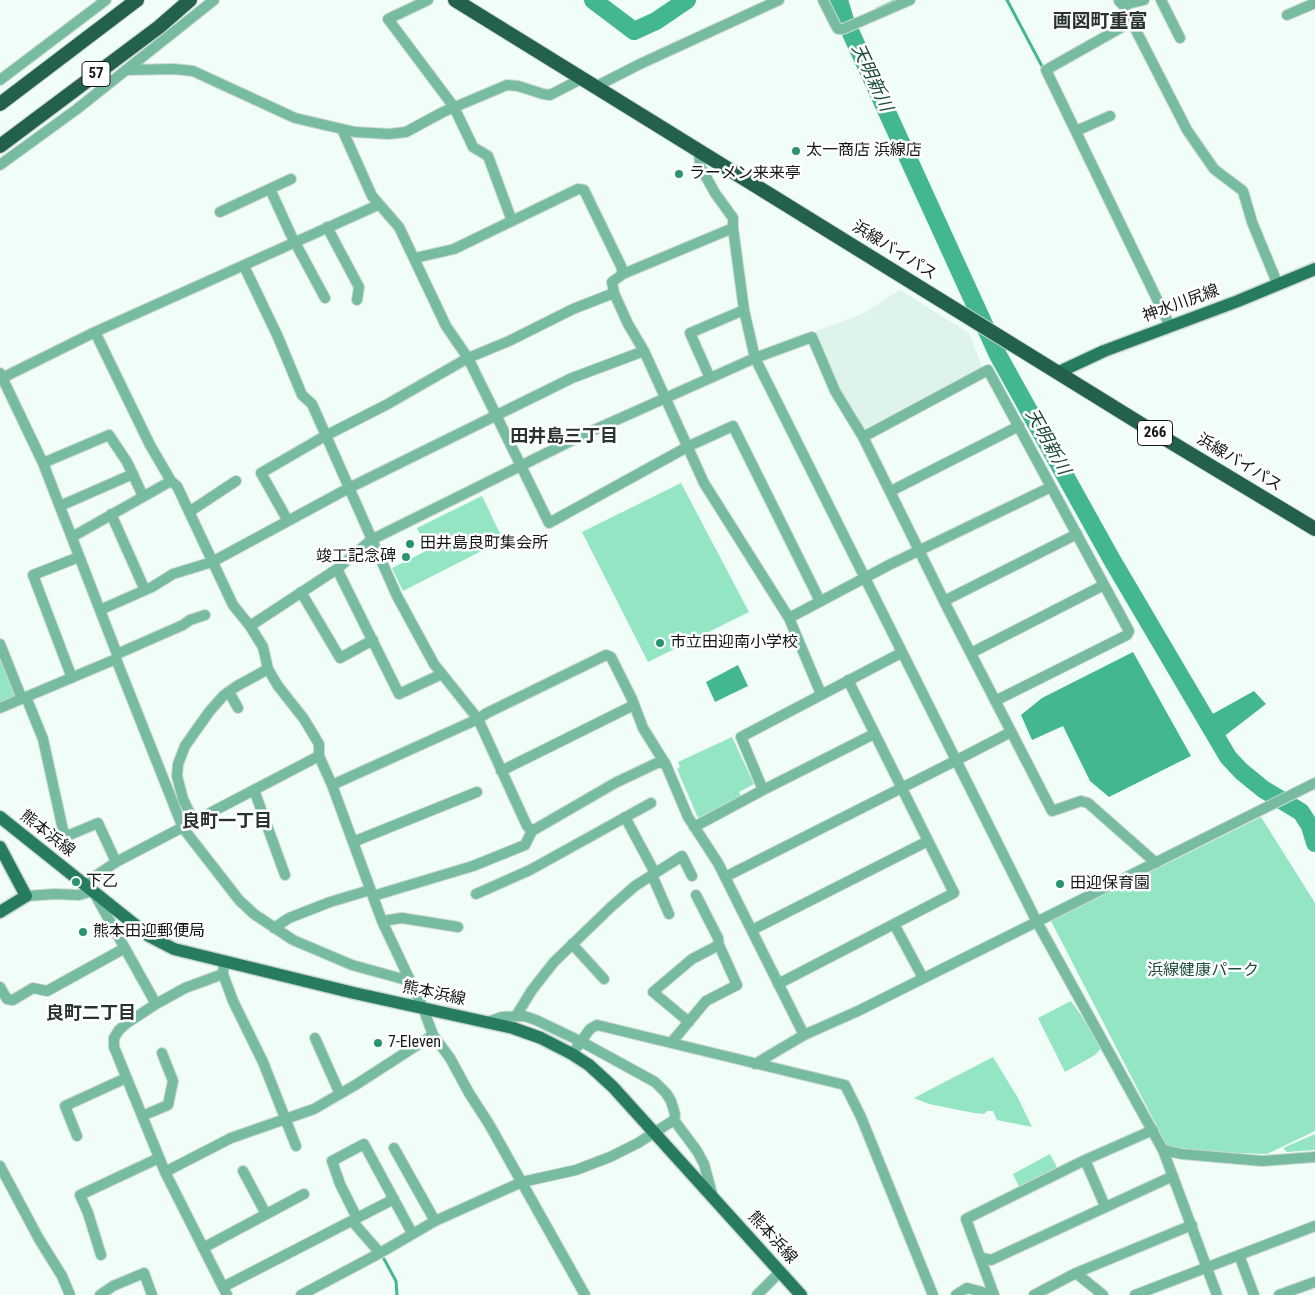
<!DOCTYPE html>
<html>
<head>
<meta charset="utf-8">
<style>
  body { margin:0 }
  canvas { display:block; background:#f1fef8 }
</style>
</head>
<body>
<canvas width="1315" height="1295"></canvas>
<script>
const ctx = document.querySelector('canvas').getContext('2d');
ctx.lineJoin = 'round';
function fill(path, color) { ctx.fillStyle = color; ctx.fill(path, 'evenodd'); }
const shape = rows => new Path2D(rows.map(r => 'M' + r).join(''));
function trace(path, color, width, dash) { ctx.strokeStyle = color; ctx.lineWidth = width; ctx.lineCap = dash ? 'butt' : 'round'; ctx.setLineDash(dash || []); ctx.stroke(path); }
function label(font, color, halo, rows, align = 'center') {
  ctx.font = font + ' "Roboto Condensed","Noto Sans JP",sans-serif'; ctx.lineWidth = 5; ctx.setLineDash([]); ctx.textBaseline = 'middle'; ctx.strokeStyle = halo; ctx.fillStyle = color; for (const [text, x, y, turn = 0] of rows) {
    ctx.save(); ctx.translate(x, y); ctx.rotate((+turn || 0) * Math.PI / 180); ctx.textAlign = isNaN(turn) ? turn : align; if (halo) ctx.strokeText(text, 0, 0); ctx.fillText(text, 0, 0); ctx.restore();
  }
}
const built = shape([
  [900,290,969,333,982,367,864,429,837,387,816,331,862,314]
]);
const green = shape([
  [681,483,749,612,648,662,582,532],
  [482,496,503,540,403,591,392,568,428,550,417,528],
  [0,648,20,698,0,706],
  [732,737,754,784,739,792,741,796,698,818,677,769,680,767,678,762],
  [1261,817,1315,903,1315,1131,1267,1154,1211,1152,1167,1146,1051,921],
  [1071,1001,1103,1046,1095,1055,1065,1072,1038,1018],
  [993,1057,1018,1098,1032,1127,997,1120,993,1111,987,1111,984,1114,974,1113,929,1104,914,1098],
  [1315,1134,1315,1150,1287,1152,1283,1148],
  [1050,1154,1059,1171,1020,1189,1013,1174]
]);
const water = shape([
  [1133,652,1191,756,1109,797,1090,781,1063,726,1032,740,1021,715,1042,698],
  [738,665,748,686,715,702,706,682],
  [1254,691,1266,704,1222,738,1209,716]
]);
const stream = shape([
  [1007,0,1044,70],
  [877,9,897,0],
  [845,20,856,19],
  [384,1259,396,1281,397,1295]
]);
const river = shape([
  [593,0,634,31,656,21,687,0],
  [839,0,845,20,998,355,1112,560,1228,757,1241,771,1263,789,1301,812,1310,826,1315,843]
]);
const minor = shape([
  [428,0,388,19,454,107,473,147,488,156,512,221],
  [823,0,835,24,838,29,843,29,910,0],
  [1161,0,1180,38],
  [1119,1,1123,5,1144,0],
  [1123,5,1187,130,1214,169,1243,191,1252,222,1278,285],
  [1287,15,1315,3],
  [1131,22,1046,70,1170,326],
  [126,70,174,69,193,71,295,118,355,132,389,134,406,132,443,112,507,85,518,86,543,94,550,95,583,78],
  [0,80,106,0],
  [595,87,640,64,779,0],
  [342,129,372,196,399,227,446,326,468,358,549,523,689,446,733,426,820,601],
  [1076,131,1110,116],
  [699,151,700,166,715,193,733,218,733,228,744,310,755,358,1037,922,1163,1150,1182,1154,1262,1161,1315,1157],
  [0,165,77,109,214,0],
  [270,189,291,235,325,298],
  [220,212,291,179],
  [327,227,359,287,357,300],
  [415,258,454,249,578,189,584,190,621,266,623,274,612,282,614,293,628,324,644,351,704,483,789,618,821,694],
  [244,266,278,337,302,395,312,404,397,596,434,664,478,719,332,785],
  [623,274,733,228],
  [95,332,150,445,171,481,177,486,233,605,250,626,263,647,268,669,278,686,304,719,319,744,319,756,332,785,382,921,423,1008,433,1035,450,1058,469,1093,489,1124,585,1295],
  [0,373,43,463,117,654,116,659],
  [710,378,690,333,744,310],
  [0,379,95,332,378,205],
  [863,437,988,370,1129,631,1127,635,995,701],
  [43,463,109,435,127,462,143,496],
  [891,491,1019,426],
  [60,506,133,474],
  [189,512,236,481],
  [111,514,145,590],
  [288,521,261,473,325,436,386,405,468,358,509,341,573,309,614,293],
  [72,537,171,481],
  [337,569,399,694,442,674],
  [301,592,340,658,373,640],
  [944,601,1077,534],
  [100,610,152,587,173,574,212,562,349,488,572,378,644,351],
  [789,618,889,565,1051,487],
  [250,626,337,569,371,540,585,434,755,358,812,337,835,391,863,437,949,611,1052,811,1081,801,1088,803,1156,863],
  [0,644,22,699],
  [971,653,1104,585],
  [117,654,183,625,190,620,205,615],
  [72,678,33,575,79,557],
  [229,692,238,708],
  [26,697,43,739,63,830,67,836,98,823,116,862],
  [0,708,116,659,183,828,239,900,254,914,293,940,352,965,410,981],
  [666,765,643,728,632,699,611,657,606,655,487,713,478,719,527,826,532,831,615,783,657,763,663,763,666,765,688,817,718,863,804,1035],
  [501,771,634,705],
  [254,790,285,875],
  [763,790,741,737,901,653],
  [625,817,655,873],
  [194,822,183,799,177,776,178,764,185,746,209,712,224,695,237,686,268,669],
  [694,827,763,790,874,734],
  [353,842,477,792],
  [652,875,669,914],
  [725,877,957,760,1011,732],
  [84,884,116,862,319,756],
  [476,894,530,870,651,803],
  [26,896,55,894,79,895,93,891,156,1004,127,1023,119,1030,114,1038,114,1047,165,1172,227,1295],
  [373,896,473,866,525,845,532,831],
  [382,921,402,918,458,927],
  [894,924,923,978],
  [274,928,289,918,330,902,370,890],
  [752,930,928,841],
  [572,944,604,979],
  [224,961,223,974,233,1001,263,1062,296,1146],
  [778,984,954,893,848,680],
  [0,987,7,999,13,1000,33,988,47,991,125,948],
  [156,1004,185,988,223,974],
  [516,1016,532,990,554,962,611,907,635,886,682,856,692,876],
  [488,1022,502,1017,524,1016,536,1020,582,1042,655,1082,666,1093,671,1101,675,1114,674,1120,697,1151,704,1164,713,1197],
  [689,1022,653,992,692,959,719,945],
  [315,1038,340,1094],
  [671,1043,706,1001,737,985,719,945,718,938,696,895],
  [572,1054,590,1029,597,1025,845,1085,861,1117,933,1295],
  [755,1064,804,1035,858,1011,1315,783],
  [142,1116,168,1105,173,1081,162,1053],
  [77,1136,65,1106,126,1078],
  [394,1148,435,1221],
  [1163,1150,1217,1295],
  [1085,1160,1105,1206],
  [0,1166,39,1239,62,1276,70,1295],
  [243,1171,266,1214],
  [165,1172,231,1138,314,1109,357,1084,433,1035],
  [357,1218,340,1184,332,1161,364,1144,412,1233],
  [352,1221,380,1253],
  [203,1248,304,1194],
  [101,1255,88,1213,80,1195,159,1158],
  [1239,1255,1254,1295],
  [980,1257,991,1260,1173,1176],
  [1076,1273,1103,1295],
  [223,1287,394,1199],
  [100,1295,113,1286,144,1273,152,1295],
  [301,1295,380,1253,435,1221,522,1182,576,1170,610,1157,638,1143,674,1120],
  [757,1295,780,1272],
  [956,1295,967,1288,994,1295],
  [994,1295,966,1219,1085,1160,1153,1130],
  [1034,1295,1076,1273,1192,1225],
  [1135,1295,1315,1226],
  [1279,1295,1315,1282]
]);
const major = shape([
  [1059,372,1104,351,1238,301,1315,269],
  [0,817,149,936,174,949,354,993,513,1028,541,1038,572,1054,589,1065,613,1087,801,1295],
  [0,847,26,896,0,912]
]);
const highway = shape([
  [455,0,1149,429,1315,529],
  [0,104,137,0],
  [0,146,159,27,190,0]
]);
const markers = [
  [796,151,5,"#2a9371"],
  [679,174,5,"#2a9371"],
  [410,544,5,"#2a9371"],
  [406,557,5,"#2a9371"],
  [660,643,5,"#2a9371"],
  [76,882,5,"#2a9371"],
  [1060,884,5,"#2a9371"],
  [83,932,5,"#2a9371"],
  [378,1043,5,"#2a9371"]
];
const shields = [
  [96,74,28],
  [1155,433,35]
];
const shieldNames = [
  ["57",96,74],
  ["266",1155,433]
];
const poiNames = [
  ["太一商店 浜線店",806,151],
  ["ラーメン来来亭",689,174],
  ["田井島良町集会所",420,544],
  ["竣工記念碑",396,557,"right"],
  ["市立田迎南小学校",670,643],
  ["下乙",86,882],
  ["田迎保育園",1070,884],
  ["熊本田迎郵便局",93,932],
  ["7-Eleven",388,1043]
];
const streetNames = [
  ["浜線バイパス",894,251,32],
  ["神水川尻線",1181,304,-20],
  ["浜線バイパス",1239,463,31],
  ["熊本浜線",47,834,38],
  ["熊本浜線",434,994,12],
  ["熊本浜線",772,1238,48]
];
const parkNames = [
  ["浜線健康パーク",1203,971]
];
const waterNames = [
  ["天明新川",871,78,65],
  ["天明新川",1047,442,61]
];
const neighbourhoodNames = [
  ["田井島三丁目",564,437],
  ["良町一丁目",227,822],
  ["良町二丁目",91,1014]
];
const quarterNames = [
  ["画図町重富",1100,22]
];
fill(built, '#def3ea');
fill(green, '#93e5c4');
fill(water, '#43b890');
trace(stream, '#43b890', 3);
trace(river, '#43b890', 18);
trace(minor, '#cdd9d4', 12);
trace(major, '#cdd9d4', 15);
trace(highway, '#cdd9d4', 16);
trace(minor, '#77bca1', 10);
trace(major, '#277c60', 12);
trace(highway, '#24614c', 14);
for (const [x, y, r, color] of markers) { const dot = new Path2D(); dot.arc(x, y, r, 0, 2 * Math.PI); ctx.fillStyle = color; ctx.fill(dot); trace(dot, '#fff', 2); }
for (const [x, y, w] of shields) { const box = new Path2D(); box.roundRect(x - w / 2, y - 12.5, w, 25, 4); ctx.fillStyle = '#fff'; ctx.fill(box); trace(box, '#131715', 1); }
label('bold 15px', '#131715', null, shieldNames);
label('16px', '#131715', '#fff', poiNames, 'left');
label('16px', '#131715', '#fff', streetNames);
label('16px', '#1f4f3e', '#fff', parkNames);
label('italic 18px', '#1a4a39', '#fff', waterNames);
label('bold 18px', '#29332f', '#fff', neighbourhoodNames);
label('bold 19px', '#29332f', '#fff', quarterNames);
</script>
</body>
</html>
